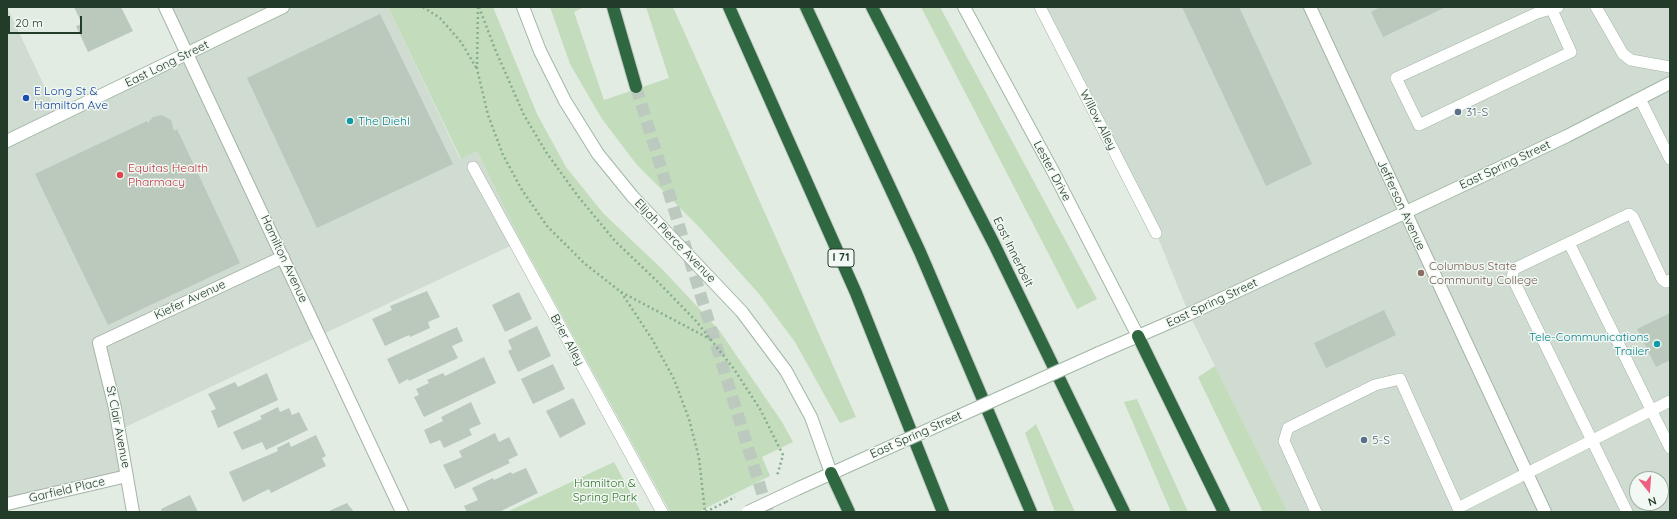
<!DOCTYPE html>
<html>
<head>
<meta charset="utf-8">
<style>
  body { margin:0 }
  #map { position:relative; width:1677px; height:519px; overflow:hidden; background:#e2ece3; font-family:Quicksand,sans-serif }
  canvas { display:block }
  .frame { position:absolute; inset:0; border:8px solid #233c29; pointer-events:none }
  .north { position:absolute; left:1629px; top:471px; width:40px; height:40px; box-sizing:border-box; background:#f2f8f3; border:1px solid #9fada2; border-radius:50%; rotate:163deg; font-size:11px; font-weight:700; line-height:16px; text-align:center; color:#233c29 }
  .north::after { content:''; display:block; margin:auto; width:14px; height:18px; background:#ed5f82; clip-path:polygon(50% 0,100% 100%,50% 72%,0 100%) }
  .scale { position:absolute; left:8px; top:16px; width:74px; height:18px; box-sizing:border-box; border:2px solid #233c29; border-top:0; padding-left:5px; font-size:12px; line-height:14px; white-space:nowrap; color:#233c29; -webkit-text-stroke:3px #f2f8f3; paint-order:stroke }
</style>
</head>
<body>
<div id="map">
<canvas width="1677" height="519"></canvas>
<div class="frame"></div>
<div class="north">N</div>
<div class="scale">20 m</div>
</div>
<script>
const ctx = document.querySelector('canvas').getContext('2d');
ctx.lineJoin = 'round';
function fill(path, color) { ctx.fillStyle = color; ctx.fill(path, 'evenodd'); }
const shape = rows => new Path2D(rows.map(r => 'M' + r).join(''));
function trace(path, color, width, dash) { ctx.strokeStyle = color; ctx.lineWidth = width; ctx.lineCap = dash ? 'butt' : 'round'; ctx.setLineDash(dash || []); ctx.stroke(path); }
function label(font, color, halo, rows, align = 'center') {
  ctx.font = font + ' Quicksand,sans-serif'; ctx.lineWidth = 3; ctx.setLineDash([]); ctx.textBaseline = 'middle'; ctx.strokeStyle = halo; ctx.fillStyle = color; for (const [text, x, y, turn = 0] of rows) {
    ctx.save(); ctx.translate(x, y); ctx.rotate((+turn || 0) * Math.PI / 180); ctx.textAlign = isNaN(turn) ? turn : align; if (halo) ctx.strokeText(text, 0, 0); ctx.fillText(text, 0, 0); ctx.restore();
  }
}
const built = shape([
  [7,7,57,113,188,53,165,7,388,7,460,159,477,151,521,241,117,431,126,483,7,510],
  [1040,7,1670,7,1670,512,1288,512,1189,314,1156,233],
  [1637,479,1661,479,1661,503,1637,503]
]);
const green = shape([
  [388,7,493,7,537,114,566,167,603,213,664,271,719,330,782,422,793,442,762,457,770,476,698,512,670,512,521,241,477,151,461,159],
  [550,7,584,7,574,12,604,100,669,78,646,7,673,7,856,417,840,423,795,342,760,295,701,229,637,165,602,119,570,64],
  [921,7,940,7,1097,299,1077,309],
  [1215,366,1288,512,1263,512,1198,377],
  [1137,399,1188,512,1171,512,1124,402],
  [1036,424,1075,512,1055,512,1025,433],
  [614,462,641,512,507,512]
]);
const building = shape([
  [74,7,121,7,133,31,88,52,76,26,82,24],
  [1182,7,1239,7,1312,164,1266,186],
  [1380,7,1446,7,1383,37,1371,12],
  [380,14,453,164,317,228,247,78],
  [162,115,171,120,174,131,177,129,240,263,108,325,35,174,147,121,148,123,153,117],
  [427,291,440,317,428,322,430,328,410,337,409,335,385,346,372,319,392,310,390,306],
  [519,292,532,319,505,332,492,305],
  [1384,310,1396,335,1326,368,1314,343],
  [1670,313,1670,360,1656,367,1637,329],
  [537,326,551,356,518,372,508,351,512,349,508,340],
  [457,327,463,341,452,346,458,358,409,381,408,379,399,384,387,359],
  [484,357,496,383,424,417,414,397,419,395,416,389,429,383,427,380,443,373,445,376],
  [553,364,565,389,533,404,521,379],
  [267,373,278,400,218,428,211,411,216,409,208,394,235,382,238,387],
  [573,398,586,424,560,438,546,411],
  [471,402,481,424,469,429,472,435,444,448,440,440,430,444,424,430,443,421,441,417],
  [278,407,280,412,289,408,292,415,299,412,308,430,266,450,262,442,242,450,233,432,262,419,260,416],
  [495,433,499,442,509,437,518,455,508,460,510,463,455,489,443,465,462,457,459,451],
  [316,435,326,456,322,458,326,466,271,493,269,489,243,502,229,472,278,451,277,448,289,442,291,447],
  [526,468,538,493,499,512,467,512,464,506,478,500,472,488,493,478,494,480,511,472,512,474],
  [190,495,198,512,162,512,161,509],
  [347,503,354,512,327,512,340,506]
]);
const highwayTunnel = shape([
  [636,87,768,512]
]);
const path = shape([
  [423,7,440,18,461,42,477,69],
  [478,7,477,69,488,115,503,155,522,190,547,226,584,263,621,292,710,339],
  [479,7,495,49,524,115,546,152,577,195,615,241,660,284],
  [621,292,652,339,674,379,689,419,699,458,705,512,726,502]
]);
const lane = shape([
  [1040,7,1156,233],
  [1596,7,1623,54,1631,60,1670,67],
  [1552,10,1571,52,1419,125,1396,78,1537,13,1558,7],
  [1640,99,1670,159],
  [473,167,662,512],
  [1569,243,1670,448],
  [1316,512,1284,441,1288,428,1375,385,1400,379,1458,508,1670,401],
  [1627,512,1512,277,1514,269,1629,214,1633,217,1662,279,1666,282,1670,280]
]);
const street = shape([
  [165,7,402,512],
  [1310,7,1545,512],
  [7,504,127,476],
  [133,512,115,408,99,343,283,257]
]);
const secondary = shape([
  [523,7,540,51,565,101,598,154,633,197],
  [964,7,1055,175,1138,336],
  [7,141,283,7],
  [742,312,786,371,811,417,831,473],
  [1099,353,1189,314,1404,213,1567,136,1670,83],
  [799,488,870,456]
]);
const highway = shape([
  [613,7,636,87],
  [729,7,856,293,943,512],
  [806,7,920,252,1031,512],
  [872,7,994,244,1124,512],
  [1138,336,1224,512],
  [831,473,849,512]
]);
const pathBridge = shape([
  [660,284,696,321,734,369,760,409,783,455,777,476],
  [726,502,735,497]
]);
const secondaryBridge = shape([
  [633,197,742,312],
  [870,456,1099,353],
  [748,512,799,488]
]);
const markers = [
  [26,98,4,"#1a4fb4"],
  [1458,112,4,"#5c6f8a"],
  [350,121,4,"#0f9aa8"],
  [120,175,4,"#e0444e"],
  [1421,273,4,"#8d6e63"],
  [1657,344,4,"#0f9aa8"],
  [1364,440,4,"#5c6f8a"]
];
const shields = [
  [841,258,26]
];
const shieldNames = [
  ["I 71",841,258]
];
const streetNames = [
  ["East Long Street",167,64,-26],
  ["Willow Alley",1098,120,63],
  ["East Spring Street",1505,165,-25],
  ["Lester Drive",1052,171,62],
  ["Jefferson Avenue",1401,205,65],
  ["Elijah Pierce Avenue",675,241,46],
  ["East Innerbelt",1013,252,64],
  ["Hamilton Avenue",284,259,65],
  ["Kiefer Avenue",190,300,-25],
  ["East Spring Street",1212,303,-25],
  ["Brier Alley",567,340,61],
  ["St Clair Avenue",118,427,79],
  ["East Spring Street",916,435,-24],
  ["Garfield Place",67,490,-13]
];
const transitNames = [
  ["E Long St &",34,91],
  ["Hamilton Ave",34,105]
];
const serviceNames = [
  ["31-S",1466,112],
  ["5-S",1372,440]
];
const cultureNames = [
  ["The Diehl",358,121],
  ["Tele-Communications",1649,337,"right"],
  ["Trailer",1649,351,"right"]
];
const healthNames = [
  ["Equitas Health",128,168],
  ["Pharmacy",128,182]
];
const educationNames = [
  ["Columbus State",1429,266],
  ["Community College",1429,280]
];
const parkNames = [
  ["Hamilton &",605,483],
  ["Spring Park",605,497]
];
fill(built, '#d0dcd1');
fill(green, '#c3dcbc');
fill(building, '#bac9bc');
trace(highwayTunnel, '#bcc9be', 12, [12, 6]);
trace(lane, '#a5b4a7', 12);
trace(street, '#a5b4a7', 14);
trace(secondary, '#a1b7a5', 14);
trace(highway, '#c1c8c3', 14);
trace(path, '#84ae8c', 2.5, [2, 3]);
trace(lane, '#fff', 11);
trace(street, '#fff', 12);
trace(secondary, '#fff', 12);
trace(highway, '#2f6740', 12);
trace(secondaryBridge, '#a1b7a5', 14, []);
trace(pathBridge, '#84ae8c', 2.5, [2, 3]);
trace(secondaryBridge, '#fff', 12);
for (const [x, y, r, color] of markers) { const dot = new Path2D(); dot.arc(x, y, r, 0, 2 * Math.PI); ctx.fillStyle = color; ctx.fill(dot); trace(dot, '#f2f8f3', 1.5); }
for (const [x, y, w] of shields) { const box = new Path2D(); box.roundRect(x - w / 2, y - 9, w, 18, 3); ctx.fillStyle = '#f2f8f3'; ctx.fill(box); trace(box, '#233c29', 1); }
label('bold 11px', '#233c29', null, shieldNames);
label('12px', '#233c29', '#f2f8f3', streetNames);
label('12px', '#164399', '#f2f8f3', transitNames, 'left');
label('12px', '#4e5e75', '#f2f8f3', serviceNames, 'left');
label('12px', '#0d838f', '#f2f8f3', cultureNames, 'left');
label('12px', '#be3a42', '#f2f8f3', healthNames, 'left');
label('12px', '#785e54', '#f2f8f3', educationNames, 'left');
label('12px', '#35722e', '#f2f8f3', parkNames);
</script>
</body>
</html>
